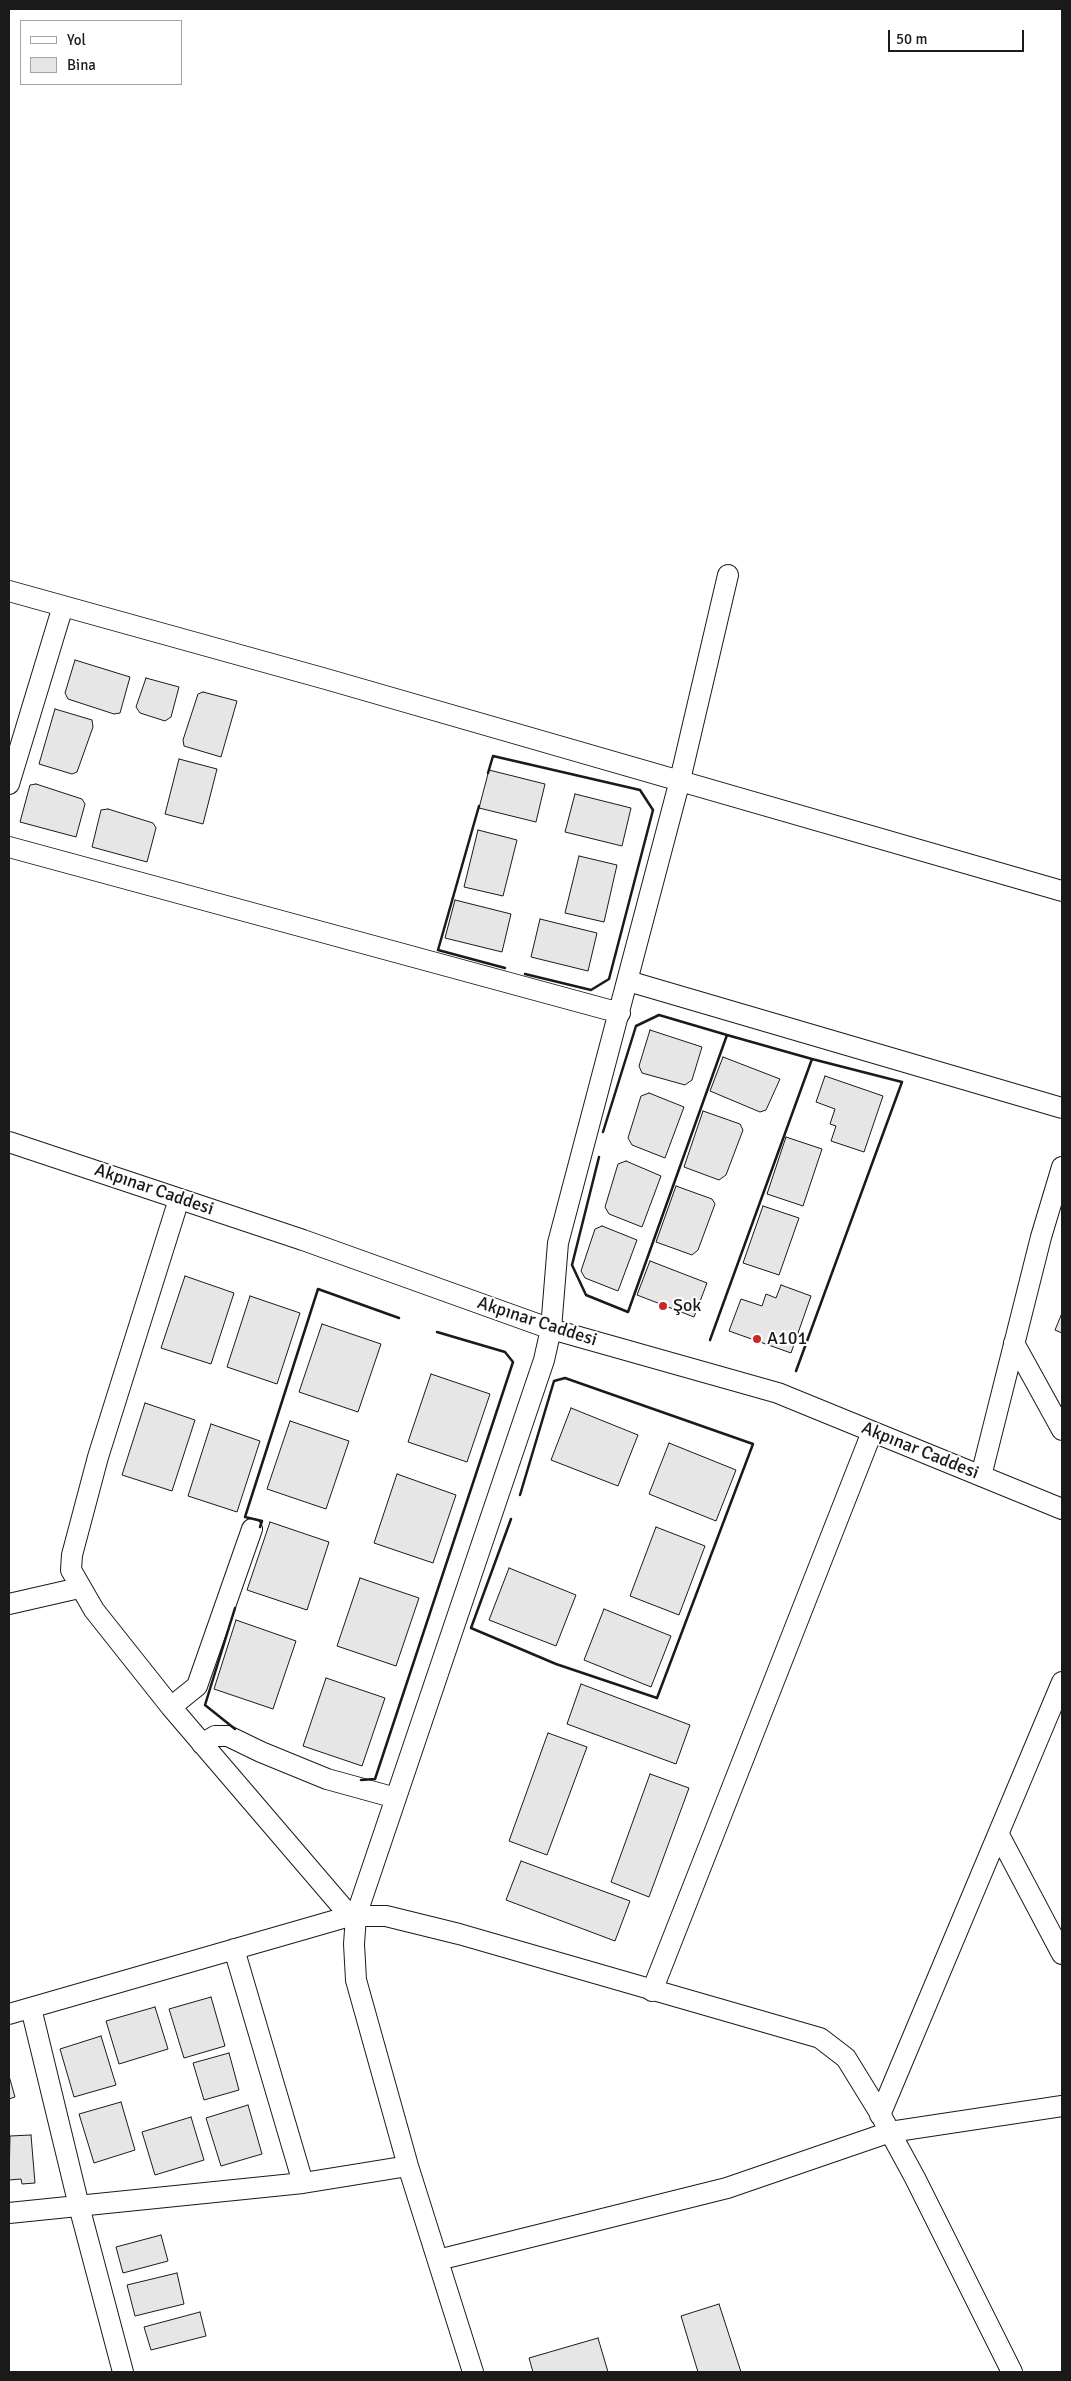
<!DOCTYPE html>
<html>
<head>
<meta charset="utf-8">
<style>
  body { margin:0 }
  #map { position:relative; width:1071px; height:2381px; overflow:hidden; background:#fff; font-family:Signika,sans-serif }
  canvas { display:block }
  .frame { position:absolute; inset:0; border:10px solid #1a1a1a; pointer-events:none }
  .legend { position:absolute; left:20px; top:20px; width:162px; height:65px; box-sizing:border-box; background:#fff; border:1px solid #a3a3a3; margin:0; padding:6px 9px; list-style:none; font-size:15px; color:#1a1a1a }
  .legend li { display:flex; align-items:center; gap:10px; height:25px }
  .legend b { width:25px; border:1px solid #a3a3a3 }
  .scale { position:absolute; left:888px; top:30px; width:136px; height:22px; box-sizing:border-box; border:2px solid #1a1a1a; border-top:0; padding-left:6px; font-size:15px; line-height:18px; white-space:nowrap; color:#1a1a1a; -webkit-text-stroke:4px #fff; paint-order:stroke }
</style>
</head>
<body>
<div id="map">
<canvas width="1071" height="2381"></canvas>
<div class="frame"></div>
<ul class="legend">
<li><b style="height:6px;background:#fff"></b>Yol</li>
<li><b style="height:14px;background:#e6e6e6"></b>Bina</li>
</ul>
<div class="scale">50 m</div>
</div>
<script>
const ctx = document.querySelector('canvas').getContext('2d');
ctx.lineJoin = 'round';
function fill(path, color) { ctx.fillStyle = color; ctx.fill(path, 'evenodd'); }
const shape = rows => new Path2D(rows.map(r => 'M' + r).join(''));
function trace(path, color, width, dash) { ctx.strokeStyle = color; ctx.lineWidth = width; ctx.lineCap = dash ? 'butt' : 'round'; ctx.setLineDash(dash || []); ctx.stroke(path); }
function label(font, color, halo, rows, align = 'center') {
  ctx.font = font + ' Signika,sans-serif'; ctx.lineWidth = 4; ctx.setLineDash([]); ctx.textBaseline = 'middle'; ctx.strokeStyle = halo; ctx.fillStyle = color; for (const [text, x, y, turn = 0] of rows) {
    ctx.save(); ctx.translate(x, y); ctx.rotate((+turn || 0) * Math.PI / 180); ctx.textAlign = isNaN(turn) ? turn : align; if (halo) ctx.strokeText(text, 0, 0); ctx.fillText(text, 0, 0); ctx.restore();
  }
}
const building = shape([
  [75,660,130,677,120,713,114,714,68,699,65,693,75,660],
  [146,678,179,687,171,717,165,721,140,713,136,707,146,678],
  [203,692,237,701,221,757,184,746,183,740,198,694,203,692],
  [55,709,92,720,93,727,77,772,72,774,39,764,55,709],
  [179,759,217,769,203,824,165,814,179,759],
  [489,770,545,784,536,822,479,808,489,770],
  [36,784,82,799,85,804,76,837,20,822,30,785,36,784],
  [575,794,631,808,622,846,565,832,575,794],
  [108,809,153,823,156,828,147,862,92,847,101,810,108,809],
  [478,830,517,840,503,896,464,887,478,830],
  [579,856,617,865,604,922,565,913,579,856],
  [455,900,511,914,502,952,445,938,455,900],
  [540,919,597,933,588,971,531,957,540,919],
  [650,1030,702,1047,692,1080,685,1085,642,1073,639,1066,650,1030],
  [723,1057,780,1079,766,1110,760,1112,710,1091,723,1057],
  [825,1076,883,1096,864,1152,831,1141,836,1126,830,1124,835,1109,816,1102,825,1076],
  [649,1093,684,1107,665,1158,632,1145,628,1138,641,1096,649,1093],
  [703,1111,740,1124,743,1130,726,1175,719,1180,684,1167,703,1111],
  [786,1137,822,1149,803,1206,767,1194,786,1137],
  [626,1161,661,1176,642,1227,609,1214,605,1207,618,1164,626,1161],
  [676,1186,712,1199,715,1204,698,1250,692,1255,656,1242,676,1186],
  [763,1206,799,1218,779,1275,743,1263,763,1206],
  [602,1226,637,1240,618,1291,585,1278,581,1271,595,1229,602,1226],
  [650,1261,707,1283,694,1317,637,1295,650,1261],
  [185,1276,234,1293,211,1364,161,1348,185,1276],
  [781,1285,811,1296,791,1353,729,1331,741,1299,762,1306,766,1294,776,1298,781,1285],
  [250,1296,300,1313,277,1384,227,1367,250,1296],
  [1062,1313,1062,1333,1055,1330,1062,1313],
  [322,1324,381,1344,358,1412,299,1392,322,1324],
  [431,1374,490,1394,467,1462,408,1442,431,1374],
  [145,1403,195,1420,172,1491,122,1475,145,1403],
  [571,1408,638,1435,618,1486,551,1460,571,1408],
  [290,1421,349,1441,326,1509,267,1489,290,1421],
  [211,1424,260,1441,237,1512,188,1496,211,1424],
  [669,1443,736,1470,716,1521,649,1494,669,1443],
  [397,1474,456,1495,433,1563,374,1543,397,1474],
  [270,1522,329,1542,307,1610,247,1590,270,1522],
  [656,1527,705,1546,679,1615,630,1596,656,1527],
  [509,1568,576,1595,556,1646,489,1620,509,1568],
  [360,1578,419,1598,396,1666,337,1646,360,1578],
  [604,1609,671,1636,651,1687,584,1660,604,1609],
  [236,1620,296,1641,273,1709,214,1689,236,1620],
  [326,1678,385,1698,362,1766,303,1746,326,1678],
  [581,1684,690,1725,676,1764,567,1724,581,1684],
  [548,1733,587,1747,547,1855,509,1841,548,1733],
  [650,1774,689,1788,649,1897,611,1882,650,1774],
  [521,1861,630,1901,615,1941,506,1900,521,1861],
  [211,1997,225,2046,184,2058,169,2009,211,1997],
  [155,2007,168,2049,119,2064,106,2021,155,2007],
  [101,2036,116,2085,74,2097,60,2049,101,2036],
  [229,2053,239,2090,204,2100,193,2063,229,2053],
  [9,2076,15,2097,9,2099,9,2076],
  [121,2102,135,2150,94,2163,79,2114,121,2102],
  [248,2105,262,2154,221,2166,206,2118,248,2105],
  [191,2117,204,2160,155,2175,142,2132,191,2117],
  [31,2135,35,2183,22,2184,21,2179,9,2180,10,2136,31,2135],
  [161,2235,168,2261,123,2273,116,2247,161,2235],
  [177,2273,184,2304,135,2316,127,2285,177,2273],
  [719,2304,741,2372,698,2372,681,2316,719,2304],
  [200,2312,206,2336,151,2350,144,2327,200,2312],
  [598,2338,608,2372,533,2372,529,2358,598,2338]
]);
const minor = shape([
  [9,591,326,679,1062,891],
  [9,784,63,606],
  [9,847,620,1013],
  [628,981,1062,1108],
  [9,1142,303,1240,551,1329,778,1393,1062,1509],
  [179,1199,98,1457,72,1555,71,1570,94,1610,171,1707,350,1916],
  [1014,1343,1062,1430],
  [981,1476,1041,1237,1062,1167],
  [9,1604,79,1588],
  [171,1707,197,1686,252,1529],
  [202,1744,215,1736,228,1736,261,1752,327,1779,396,1798],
  [999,1835,1062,1954],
  [234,1949,303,2183],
  [652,1991,872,1432],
  [31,2008,79,2206,123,2372],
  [9,2014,350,1916,386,1916,459,1934,820,2038,846,2058,878,2110,915,2178,1012,2372],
  [880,2115,1062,1682],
  [9,2213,303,2183,408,2166],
  [438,2260,727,2188,890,2132,1062,2106],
  [473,2372,408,2166,356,1980,354,1944,356,1916,544,1360,551,1329,558,1243,680,780,728,575]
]);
const wall = shape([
  [488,773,493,756,640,790,653,810,609,979,591,990,525,974],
  [479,806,438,950,505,968],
  [603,1132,636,1026,659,1015,727,1035],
  [599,1157,572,1265,586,1295,628,1312,727,1035,812,1059,710,1340],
  [796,1371,902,1082,812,1059],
  [511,1519,471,1628,556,1664,657,1698,753,1444,565,1378,554,1381,520,1495],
  [260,1527,262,1521,245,1517,318,1289,399,1318],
  [235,1608,205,1705,235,1729],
  [361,1780,375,1779,513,1362,505,1352,437,1332]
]);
const markers = [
  [663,1306,5,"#c62828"],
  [757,1339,5,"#c62828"]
];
const streetNames = [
  ["Akpınar Caddesi",154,1190,19],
  ["Akpınar Caddesi",537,1322,18],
  ["Akpınar Caddesi",920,1451,22]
];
const poiNames = [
  ["Şok",673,1306],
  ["A101",767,1339]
];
fill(building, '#e6e6e6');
trace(building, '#1a1a1a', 1);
trace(minor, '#1a1a1a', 22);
trace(minor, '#fff', 20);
trace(wall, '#1a1a1a', 2.5);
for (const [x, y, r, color] of markers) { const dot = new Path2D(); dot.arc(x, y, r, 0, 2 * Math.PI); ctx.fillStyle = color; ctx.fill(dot); trace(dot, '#fff', 2); }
label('18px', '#1a1a1a', '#fff', streetNames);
label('18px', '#1a1a1a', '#fff', poiNames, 'left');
</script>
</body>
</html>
